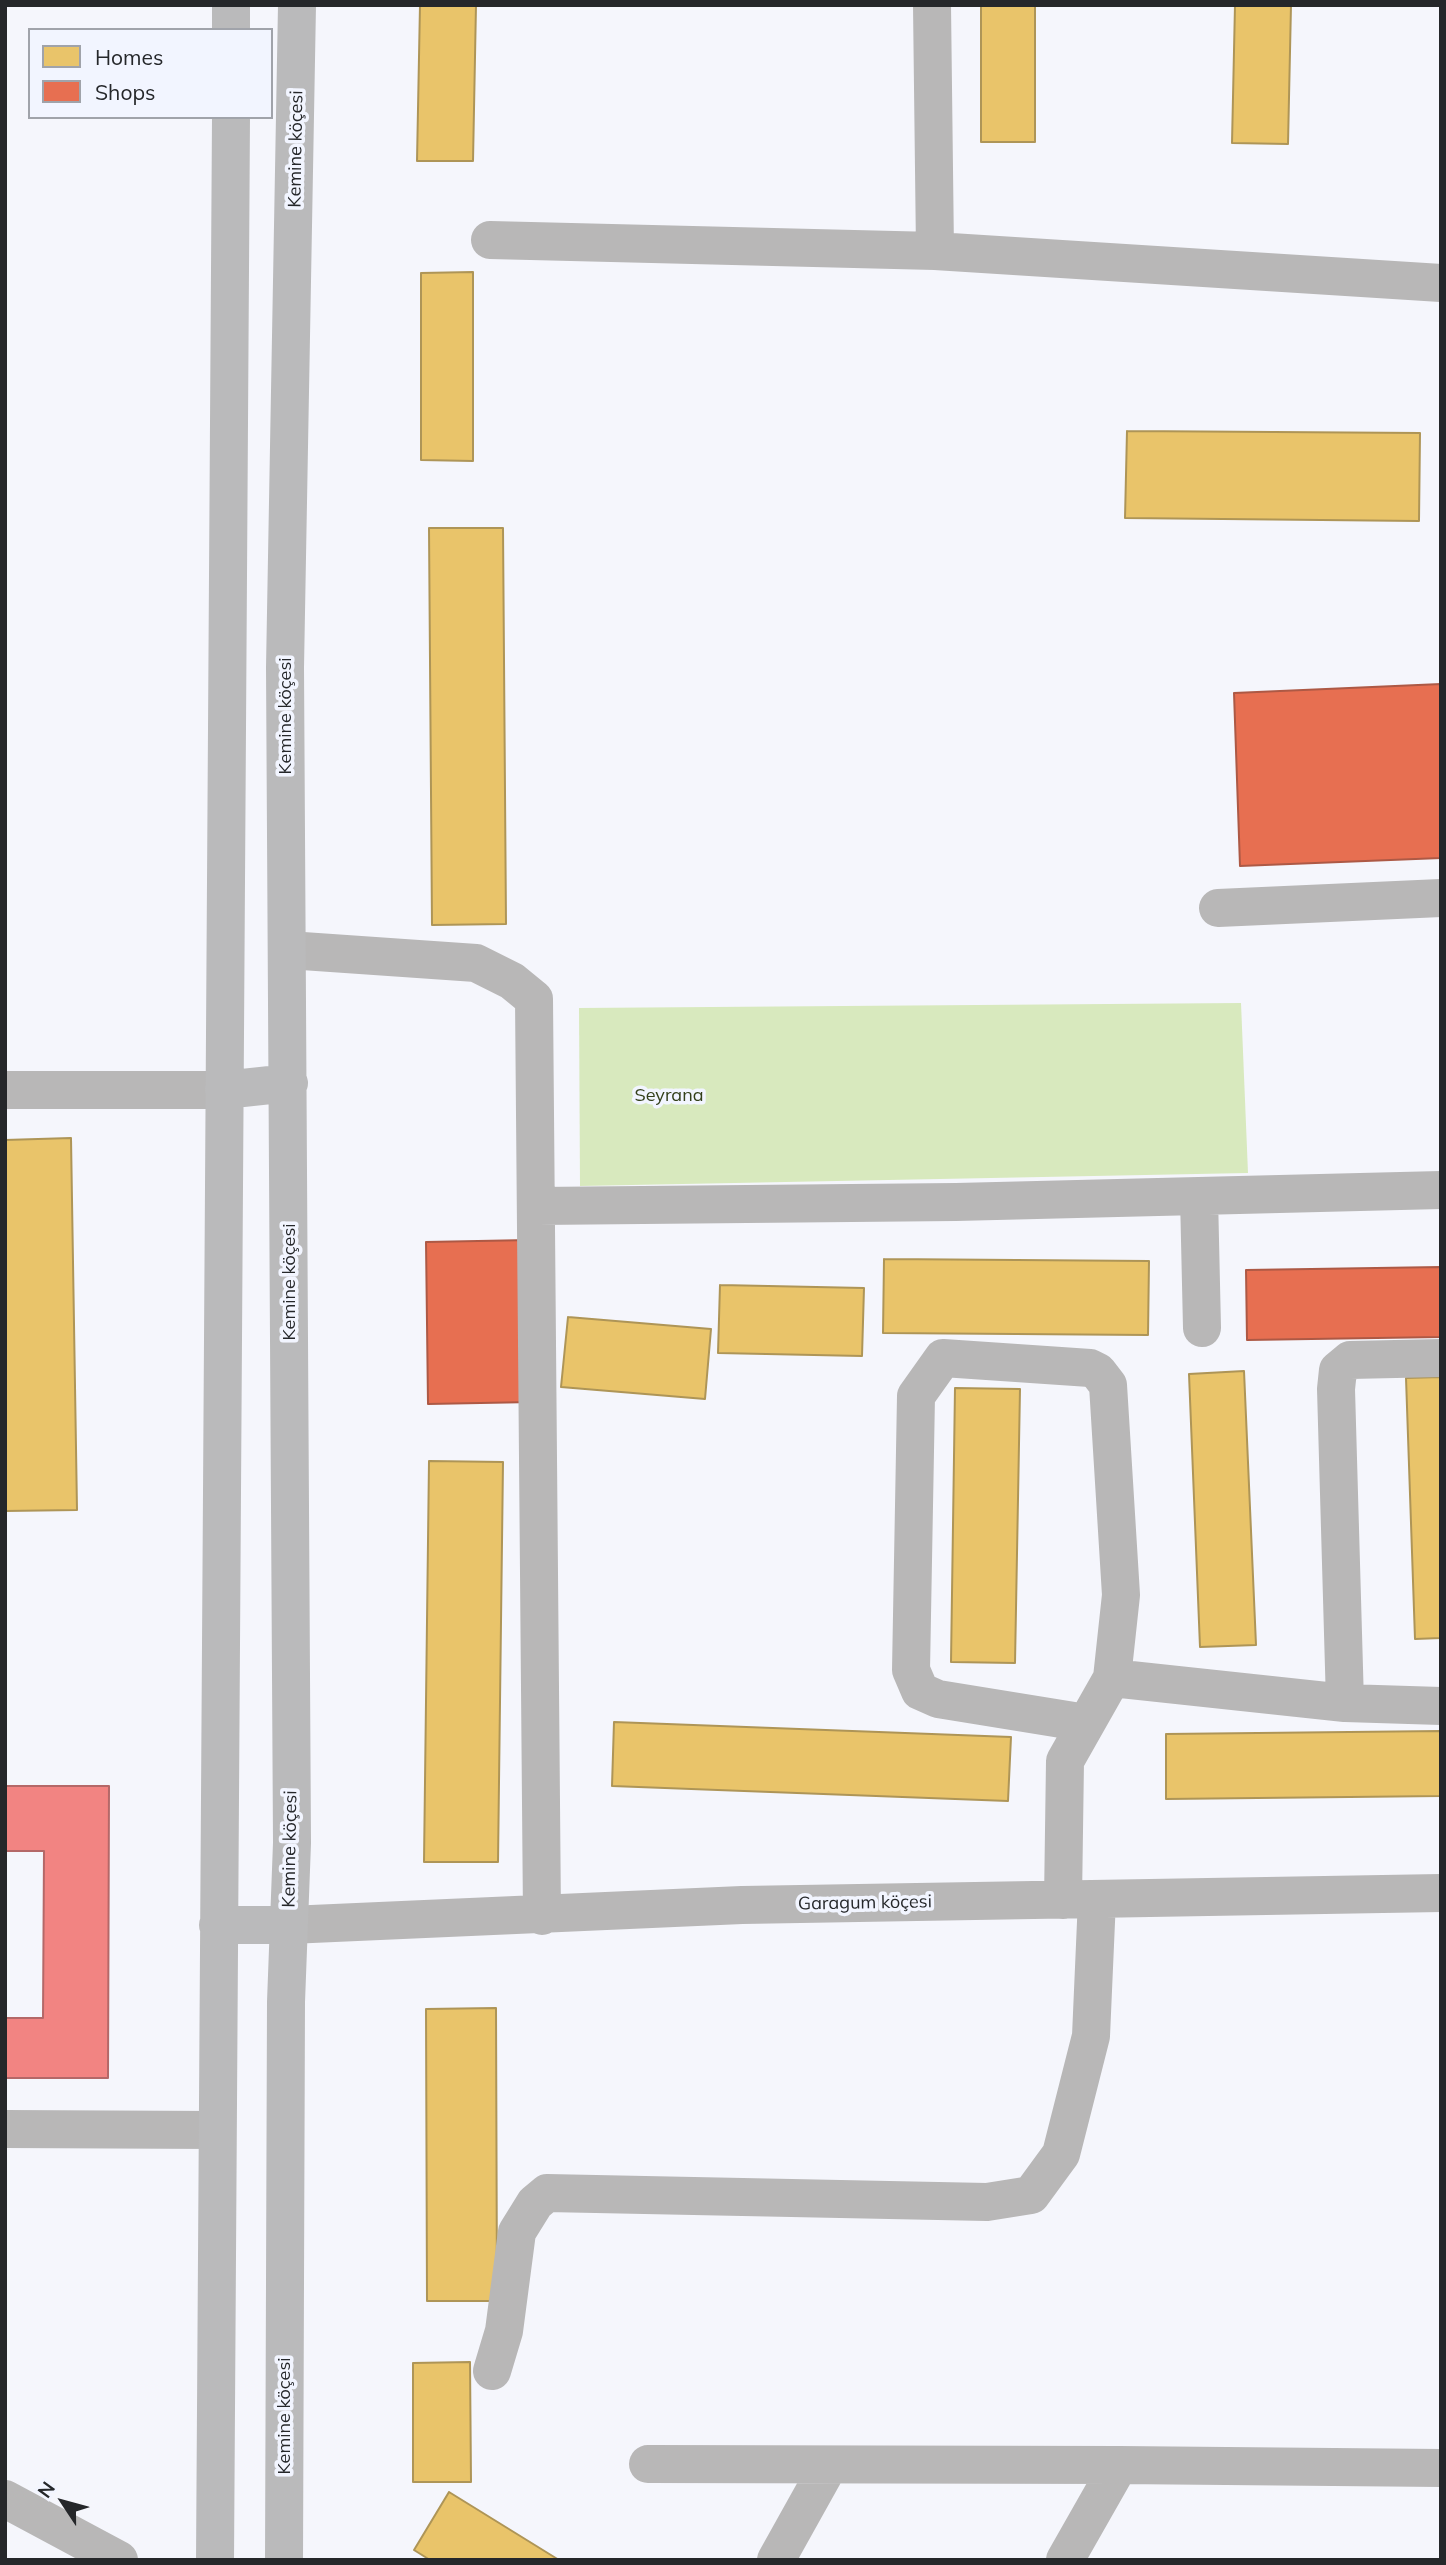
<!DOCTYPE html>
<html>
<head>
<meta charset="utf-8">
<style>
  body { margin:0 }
  #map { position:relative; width:1446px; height:2565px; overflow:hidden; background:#f5f6fc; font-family:Mulish,sans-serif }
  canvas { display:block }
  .frame { position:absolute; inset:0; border:7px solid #25272a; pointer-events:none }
  .legend { position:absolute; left:28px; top:28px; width:245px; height:91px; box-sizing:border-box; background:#f2f5ff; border:2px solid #a0a3aa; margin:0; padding:9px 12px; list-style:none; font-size:21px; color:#25272a }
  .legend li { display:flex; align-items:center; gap:14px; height:35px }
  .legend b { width:35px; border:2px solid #a0a3aa }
  .north { position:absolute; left:28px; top:2467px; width:70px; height:70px; -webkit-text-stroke:5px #f2f5ff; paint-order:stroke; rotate:306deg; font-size:19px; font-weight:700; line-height:28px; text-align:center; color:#25272a }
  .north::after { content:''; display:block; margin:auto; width:24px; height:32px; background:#25272a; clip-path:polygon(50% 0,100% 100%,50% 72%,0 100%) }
</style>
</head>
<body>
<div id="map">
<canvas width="1446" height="2565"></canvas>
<div class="frame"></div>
<ul class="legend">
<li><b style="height:19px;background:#e9c46a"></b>Homes</li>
<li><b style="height:19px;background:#e76f51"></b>Shops</li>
</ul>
<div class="north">N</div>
</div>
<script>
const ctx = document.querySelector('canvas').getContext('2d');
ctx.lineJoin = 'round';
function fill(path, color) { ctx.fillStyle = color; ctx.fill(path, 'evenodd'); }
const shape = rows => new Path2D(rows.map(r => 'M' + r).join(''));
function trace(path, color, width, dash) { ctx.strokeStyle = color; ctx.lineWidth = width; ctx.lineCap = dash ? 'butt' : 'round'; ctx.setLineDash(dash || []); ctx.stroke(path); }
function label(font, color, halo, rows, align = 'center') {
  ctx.font = font + ' Mulish,sans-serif'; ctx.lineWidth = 7; ctx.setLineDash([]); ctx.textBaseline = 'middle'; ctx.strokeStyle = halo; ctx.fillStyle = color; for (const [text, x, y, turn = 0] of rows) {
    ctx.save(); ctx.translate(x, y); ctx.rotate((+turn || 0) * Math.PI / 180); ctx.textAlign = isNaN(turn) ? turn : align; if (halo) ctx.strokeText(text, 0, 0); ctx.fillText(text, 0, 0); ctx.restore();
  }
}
const green = shape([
  [1241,1003,1248,1173,580,1186,579,1008]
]);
const homes = shape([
  [420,5,476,5,473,161,417,161,420,5],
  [981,5,1035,5,1035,142,981,142,981,5],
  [1235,5,1291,5,1288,144,1232,143,1235,5],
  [473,272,473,461,421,460,421,273,473,272],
  [1127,431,1420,433,1419,521,1125,518,1127,431],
  [429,528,503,528,506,924,432,925,429,528],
  [71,1138,77,1510,5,1511,5,1140,71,1138],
  [884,1259,1149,1261,1148,1335,883,1333,884,1259],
  [720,1285,864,1288,862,1356,718,1353,720,1285],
  [568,1317,711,1329,705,1399,561,1387,568,1317],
  [1244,1371,1256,1645,1200,1647,1189,1374,1244,1371],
  [1441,1377,1441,1638,1415,1639,1406,1378,1441,1377],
  [955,1388,1020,1389,1015,1663,951,1662,955,1388],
  [429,1461,503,1462,498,1862,424,1862,429,1461],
  [614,1722,1011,1737,1008,1801,612,1786,614,1722],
  [1441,1731,1441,1796,1166,1799,1166,1734,1441,1731],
  [496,2008,497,2301,427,2301,426,2009,496,2008],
  [470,2362,471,2482,413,2482,413,2363,470,2362],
  [449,2492,559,2560,430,2560,414,2550,449,2492]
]);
const shops = shape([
  [1441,684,1441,858,1240,866,1234,693,1441,684],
  [530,1240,533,1402,428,1404,426,1242,530,1240],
  [1441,1267,1441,1337,1247,1340,1246,1270,1441,1267]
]);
const health = shape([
  [5,1786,109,1786,108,2078,5,2078,5,2018,43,2018,44,1851,5,1851,5,1786]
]);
const minor = shape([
  [932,5,935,251],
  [490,240,935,251,1441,283],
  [1218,908,1441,898],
  [288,950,476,963,512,981,534,999,542,1916],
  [5,1090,224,1090],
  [1199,1196,1202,1328],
  [538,1206,956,1202,1441,1190],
  [1112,1678,1345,1703,1441,1706],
  [1345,1703,1336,1389,1338,1370,1350,1360,1441,1358],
  [1063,1900,1065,1761,1112,1678,1121,1595,1108,1385,1098,1372,1090,1368,943,1358,916,1396,911,1670,920,1691,938,1699,1086,1723],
  [289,1925,742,1905,1441,1893],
  [5,2129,217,2130],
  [492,2371,504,2331,517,2232,535,2203,547,2193,987,2202,1031,2195,1061,2154,1091,2036,1097,1899],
  [648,2464,1119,2465],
  [5,2499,119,2560],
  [776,2560,829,2465],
  [1065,2560,1119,2465,1441,2468]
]);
const major = shape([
  [231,30,231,5],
  [224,1090,289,1083],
  [218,1925,289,1925],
  [215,2560,231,117],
  [284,2560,286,2002,292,1843,285,667,297,5]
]);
const streetNames = [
  ["Kemine köçesi",296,149,-89],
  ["Kemine köçesi",286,716,-90],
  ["Kemine köçesi",290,1282,-90],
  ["Kemine köçesi",290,1849,-89],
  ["Garagum köçesi",865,1903,-1],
  ["Kemine köçesi",285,2416,-90]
];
const parkNames = [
  ["Seyrana",669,1096]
];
fill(green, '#d8e9be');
fill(homes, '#e9c46a');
trace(homes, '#ae9557', 2);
fill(shops, '#e76f51');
trace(shops, '#ad5945', 2);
fill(health, '#f28482');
trace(health, '#b46868', 2);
trace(minor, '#b8b7b7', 38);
trace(major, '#bababb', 38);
label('18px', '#25272a', '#f2f5ff', streetNames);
label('18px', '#323f19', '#f2f5ff', parkNames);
</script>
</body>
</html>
